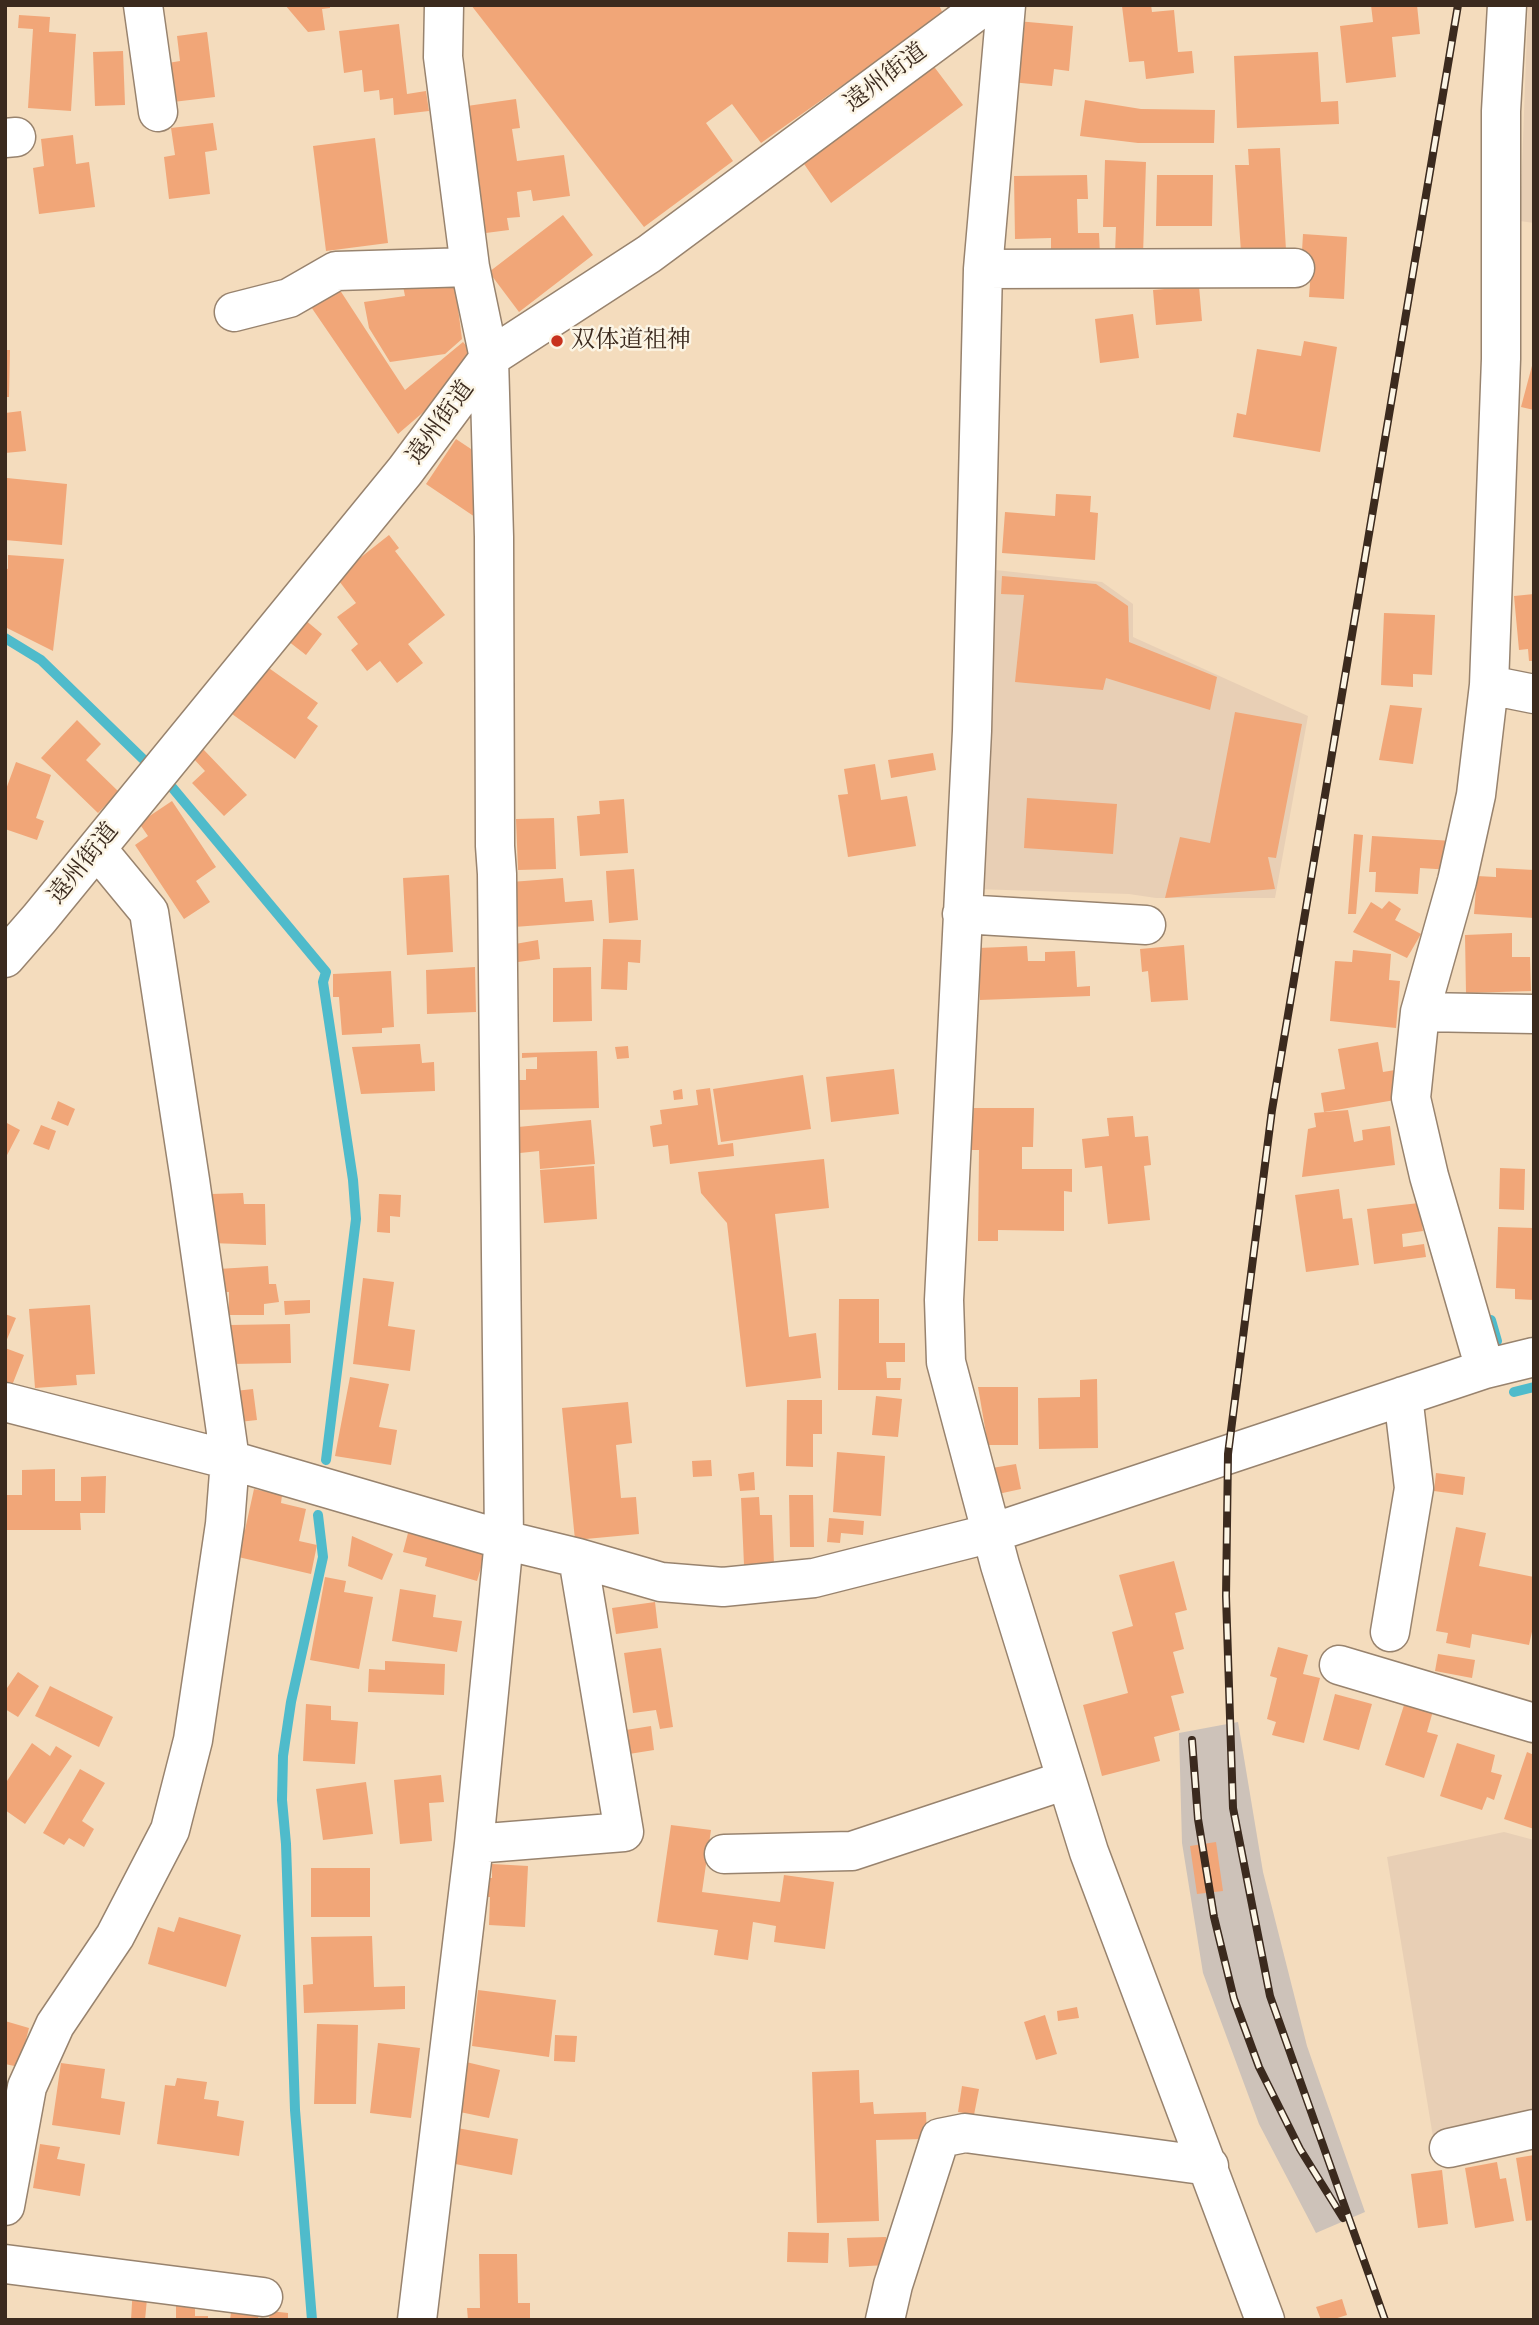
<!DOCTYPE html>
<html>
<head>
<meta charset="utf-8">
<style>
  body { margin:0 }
  #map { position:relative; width:1539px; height:2325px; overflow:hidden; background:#f4dcbd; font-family:"IM FELL Great Primer",serif }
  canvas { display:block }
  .frame { position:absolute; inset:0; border:7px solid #3b2a1e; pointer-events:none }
</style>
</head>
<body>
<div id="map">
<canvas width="1539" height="2325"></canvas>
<div class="frame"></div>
</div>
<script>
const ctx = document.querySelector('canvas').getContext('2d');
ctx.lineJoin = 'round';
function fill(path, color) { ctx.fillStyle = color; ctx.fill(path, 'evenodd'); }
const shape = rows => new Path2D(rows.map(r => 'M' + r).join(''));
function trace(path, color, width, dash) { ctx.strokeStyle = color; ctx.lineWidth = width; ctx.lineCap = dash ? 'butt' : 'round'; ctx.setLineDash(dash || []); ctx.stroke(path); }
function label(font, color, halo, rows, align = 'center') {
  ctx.font = font + ' "IM FELL Great Primer","Noto Serif JP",serif'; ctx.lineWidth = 5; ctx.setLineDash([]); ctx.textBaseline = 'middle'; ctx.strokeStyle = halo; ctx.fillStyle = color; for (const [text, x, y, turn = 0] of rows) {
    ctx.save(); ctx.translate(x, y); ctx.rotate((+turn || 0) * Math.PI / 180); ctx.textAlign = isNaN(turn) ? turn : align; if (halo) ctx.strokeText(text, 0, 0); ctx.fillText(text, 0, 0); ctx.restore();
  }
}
const built = shape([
  [1528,5,1534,5,1534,223,1520,221],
  [987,569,1102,582,1133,604,1133,637,1308,716,1275,898,1156,898,1129,894,976,889],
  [1504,1832,1534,1840,1534,2113,1433,2137,1387,1857]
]);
const industrial = shape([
  [1238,1722,1263,1872,1307,2046,1365,2212,1316,2233,1259,2124,1203,1973,1182,1843,1179,1733]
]);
const stream = shape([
  [5,638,41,660,143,759],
  [166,780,326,972,323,982,353,1180,356,1219,326,1460],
  [1491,1320,1497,1341],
  [1514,1392,1534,1387],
  [312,2320,295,2110,286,1844,282,1800,283,1756,291,1702,323,1557,318,1515]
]);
const building = shape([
  [285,5,330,5,330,8,322,9,325,30,308,32],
  [471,5,939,5,943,14,761,143,732,104,706,123,733,161,644,227],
  [1151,5,1152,12,1174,10,1178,52,1192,51,1194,73,1146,79,1144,61,1129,62,1122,6],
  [1371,5,1417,5,1420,34,1392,37,1396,77,1346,83,1340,26,1373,22],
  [19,15,50,17,49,32,76,34,71,111,28,108,33,29,18,28],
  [1017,21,1073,26,1069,71,1054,69,1052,86,1011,82],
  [399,24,407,94,426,91,429,111,394,115,393,98,380,100,379,90,364,92,362,70,344,73,339,31],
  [207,32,215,97,173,102,168,63,180,61,177,36],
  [123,51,125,105,95,106,93,52],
  [1318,52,1321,102,1338,101,1339,124,1237,128,1234,56],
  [932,64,963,105,831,203,802,161],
  [516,99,520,128,512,129,517,161,564,155,570,196,533,201,531,190,517,192,520,217,507,218,509,230,478,234,460,107],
  [1085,100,1141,109,1215,110,1214,143,1138,143,1080,136],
  [213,123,217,150,205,152,210,194,169,199,164,157,175,155,171,128],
  [73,135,76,164,89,162,95,207,39,214,33,168,44,166,41,139],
  [375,138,388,243,326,251,313,146],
  [1280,148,1286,250,1241,252,1235,165,1249,165,1248,149],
  [1105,160,1146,162,1143,255,1115,254,1116,227,1103,227],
  [1087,175,1088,199,1077,199,1078,233,1099,233,1100,255,1051,256,1051,238,1015,239,1014,176],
  [1157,175,1213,175,1212,226,1156,226],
  [563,215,593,255,519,312,489,272],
  [1303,234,1347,237,1344,299,1309,297,1311,269,1301,268],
  [334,281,405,390,463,342,475,355,427,409,398,434,307,301],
  [455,285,462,339,445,354,390,362,369,328,364,302,405,296,403,286],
  [1199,286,1202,321,1156,325,1153,290],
  [1133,314,1139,358,1100,363,1095,319],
  [1304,341,1337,347,1320,452,1233,437,1237,413,1246,415,1257,349,1301,356],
  [5,350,10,350,9,397,5,397],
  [1533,362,1534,362,1534,410,1521,407],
  [21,411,26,451,5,453,5,413],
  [456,439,477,453,478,519,426,484],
  [7,478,67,484,62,545,5,540],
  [1056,494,1091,496,1090,512,1098,513,1095,560,1002,553,1005,512,1055,516],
  [389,535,399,548,395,551,445,615,408,644,423,663,397,683,380,661,367,671,351,650,358,644,337,617,356,603,336,577],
  [8,555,64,559,53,651,5,627,5,568,8,569],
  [1002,576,1096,584,1128,606,1129,642,1217,677,1210,710,1106,678,1103,690,1015,682,1024,595,1001,594],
  [1534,594,1534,661,1529,661,1528,649,1519,650,1514,596],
  [1384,613,1435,615,1432,675,1413,674,1413,687,1381,685],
  [304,619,322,634,306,655,288,641],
  [266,666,318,703,307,718,318,726,295,759,232,714],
  [1390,705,1422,708,1413,764,1379,760],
  [1235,712,1302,724,1276,858,1268,857,1275,889,1165,898,1180,837,1210,843],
  [77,720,101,744,86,760,119,792,98,813,41,758],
  [203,749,247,795,224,816,192,783,205,771,193,758],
  [933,753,936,770,891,778,888,760],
  [16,762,51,775,36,818,44,821,37,840,5,829,5,792],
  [875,764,881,800,907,796,916,846,848,857,838,795,848,794,844,769],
  [1027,798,1117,804,1113,854,1024,848],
  [624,799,628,853,580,856,577,816,600,814,599,801],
  [172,801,216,867,196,881,210,902,184,919,135,845,148,836,139,823],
  [554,818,556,869,518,870,516,819],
  [1354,834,1363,835,1356,914,1348,914],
  [1372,836,1453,841,1452,870,1420,868,1418,894,1375,892,1376,872,1369,872],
  [1496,868,1534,870,1534,918,1474,914,1477,876,1496,877],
  [634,869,638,920,609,923,606,871],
  [449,875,453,952,407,955,403,878],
  [563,878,565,902,592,900,594,921,514,927,511,882],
  [1389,901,1401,909,1395,920,1421,934,1407,958,1353,932,1371,902,1382,909],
  [1512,933,1512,957,1530,957,1531,991,1466,993,1465,935],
  [603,939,641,940,640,963,628,962,627,990,601,989],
  [538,940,540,959,518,962,515,944],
  [1184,945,1188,1000,1151,1002,1148,971,1142,972,1140,949],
  [1027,946,1028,961,1045,961,1045,952,1075,951,1077,987,1090,986,1090,996,980,1000,978,948],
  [1353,950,1391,954,1389,980,1400,981,1396,1028,1330,1021,1335,961,1352,962],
  [475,967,476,1012,427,1014,426,970],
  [591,967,592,1021,553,1022,553,968],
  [391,971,394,1027,382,1028,382,1033,342,1035,339,997,333,997,333,974],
  [1378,1042,1383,1072,1395,1070,1401,1099,1324,1112,1321,1093,1345,1089,1338,1049],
  [420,1044,422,1063,434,1062,435,1091,361,1094,352,1047],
  [628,1046,629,1058,617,1059,615,1047],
  [597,1051,599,1108,518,1110,518,1080,526,1080,526,1069,537,1069,537,1057,522,1058,522,1053],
  [894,1069,899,1114,831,1122,826,1077],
  [803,1075,811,1129,721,1142,713,1089],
  [710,1088,718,1145,733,1143,734,1156,670,1164,668,1145,653,1147,650,1126,662,1124,660,1110,698,1105,696,1090],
  [682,1089,683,1099,674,1100,673,1091],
  [58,1101,75,1109,68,1126,51,1119],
  [970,1108,1034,1108,1033,1147,1022,1147,1022,1169,1072,1169,1072,1192,1064,1191,1064,1231,998,1230,998,1241,978,1241,979,1150,970,1150],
  [1348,1110,1354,1142,1363,1140,1362,1130,1390,1126,1395,1165,1302,1177,1308,1129,1316,1127,1314,1113],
  [1133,1116,1135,1137,1148,1136,1151,1165,1144,1166,1150,1220,1108,1224,1102,1166,1085,1168,1082,1139,1109,1136,1107,1118],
  [591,1120,595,1164,540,1169,539,1151,520,1153,518,1127],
  [5,1122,20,1130,5,1159],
  [41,1125,56,1131,49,1150,33,1144],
  [824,1159,829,1208,775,1214,789,1337,816,1333,821,1378,746,1387,727,1223,701,1193,698,1172],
  [594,1166,597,1219,544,1223,540,1170],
  [1500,1168,1525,1169,1524,1210,1499,1209],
  [1339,1189,1343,1219,1352,1218,1359,1265,1306,1272,1295,1195],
  [243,1193,244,1204,265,1204,266,1245,211,1243,211,1194],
  [379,1194,401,1195,400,1217,390,1216,390,1233,377,1232],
  [1419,1203,1423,1231,1402,1234,1403,1247,1424,1244,1426,1257,1374,1264,1367,1209],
  [1498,1227,1534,1228,1534,1300,1515,1299,1515,1289,1496,1288],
  [268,1266,269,1284,276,1284,279,1302,264,1304,264,1315,229,1315,229,1292,220,1292,218,1269],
  [363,1278,394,1282,388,1326,415,1330,410,1371,353,1364],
  [839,1299,879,1299,879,1343,905,1343,905,1362,886,1362,887,1378,901,1378,900,1390,838,1390],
  [310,1300,310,1313,285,1315,284,1301],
  [90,1305,95,1374,76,1375,77,1385,35,1388,29,1309],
  [5,1314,16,1318,5,1344],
  [290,1324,291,1363,231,1364,230,1325],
  [5,1348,24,1355,11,1388,5,1386],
  [350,1377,389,1384,379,1427,397,1430,391,1465,335,1456],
  [1097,1379,1098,1448,1039,1449,1038,1398,1080,1397,1080,1380],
  [978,1387,1018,1387,1018,1445,988,1445],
  [253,1389,257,1420,239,1422,235,1391],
  [876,1396,902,1399,898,1437,872,1435],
  [787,1400,822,1400,822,1434,813,1434,813,1467,786,1466],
  [628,1402,632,1443,616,1445,621,1498,636,1497,639,1534,575,1540,562,1408],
  [837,1452,885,1456,881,1516,833,1512],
  [711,1460,712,1476,693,1477,692,1461],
  [1016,1464,1021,1489,998,1494,992,1468],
  [55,1469,55,1501,81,1501,81,1477,106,1476,105,1513,80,1513,81,1530,5,1530,5,1495,22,1495,22,1470],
  [754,1472,755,1490,740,1491,738,1474],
  [1436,1473,1465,1477,1463,1495,1434,1491],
  [254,1489,282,1495,281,1503,306,1509,299,1541,317,1545,311,1574,234,1556,240,1528,245,1530],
  [789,1495,813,1495,814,1547,790,1547],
  [759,1497,760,1515,772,1515,774,1564,744,1565,741,1498],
  [829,1518,864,1521,863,1535,841,1533,840,1543,827,1542],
  [1456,1527,1486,1533,1479,1566,1534,1577,1534,1623,1529,1645,1472,1634,1470,1648,1446,1643,1448,1633,1436,1631],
  [408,1533,485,1554,477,1581,425,1566,427,1558,403,1552],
  [352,1536,393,1554,382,1580,348,1566],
  [1174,1561,1187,1610,1175,1613,1184,1649,1173,1652,1184,1693,1171,1696,1180,1730,1154,1737,1160,1761,1102,1776,1083,1705,1128,1693,1112,1632,1133,1626,1119,1575],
  [325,1577,346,1581,344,1592,373,1597,359,1669,310,1660],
  [400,1589,436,1595,433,1617,462,1621,457,1652,392,1641],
  [655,1602,658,1628,616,1634,612,1608],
  [1278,1647,1308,1655,1303,1674,1320,1678,1304,1743,1272,1735,1276,1722,1267,1719,1277,1678,1270,1676],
  [661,1648,673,1727,660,1729,656,1710,633,1713,624,1653],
  [1438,1654,1475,1660,1472,1678,1435,1671],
  [385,1661,445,1664,444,1695,368,1692,369,1669,385,1670],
  [18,1672,39,1686,18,1717,5,1709,5,1691],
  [50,1686,113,1717,99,1747,35,1716],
  [1335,1694,1372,1704,1359,1750,1323,1740],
  [1405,1702,1433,1711,1427,1732,1438,1735,1424,1778,1385,1765],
  [306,1704,331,1706,331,1720,358,1722,355,1764,303,1761],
  [651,1726,654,1750,629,1754,626,1730],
  [32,1743,50,1756,56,1746,72,1756,25,1824,5,1810,5,1784],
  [1457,1743,1495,1755,1491,1772,1502,1775,1494,1800,1487,1797,1482,1810,1440,1796],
  [1527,1752,1534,1755,1534,1829,1504,1819],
  [80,1769,105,1783,82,1821,94,1829,84,1847,69,1838,64,1845,43,1833],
  [441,1775,444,1802,429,1803,432,1841,400,1844,394,1780],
  [366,1782,373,1834,323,1840,316,1789],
  [671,1825,711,1830,702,1892,780,1902,784,1875,834,1882,825,1949,774,1942,776,1926,753,1922,748,1960,714,1955,718,1930,657,1922],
  [1216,1842,1223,1891,1197,1894,1190,1846],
  [492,1864,528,1866,525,1927,489,1925,490,1897,478,1897,479,1878,492,1878],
  [311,1868,370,1868,370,1917,311,1917],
  [179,1917,241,1935,226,1987,148,1964,158,1927,174,1932],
  [372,1936,374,1987,405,1986,405,2009,304,2013,303,1985,313,1984,311,1937],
  [478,1990,556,2000,549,2057,472,2046],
  [1077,2007,1079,2018,1058,2021,1057,2011],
  [1045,2015,1057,2054,1036,2060,1024,2022],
  [5,2021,29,2028,19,2067,5,2064],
  [317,2024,358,2025,356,2104,314,2104],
  [555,2035,577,2036,575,2062,554,2061],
  [378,2043,420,2048,411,2118,370,2113],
  [466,2062,500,2070,489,2118,455,2111],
  [61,2063,105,2069,101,2098,125,2102,120,2135,52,2125],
  [859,2070,860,2103,873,2102,874,2114,926,2112,927,2139,876,2140,879,2221,817,2223,812,2072],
  [177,2078,207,2082,204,2099,219,2101,217,2116,244,2121,239,2156,157,2144,165,2085,175,2086],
  [962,2086,979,2089,974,2115,958,2112],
  [457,2128,518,2139,512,2175,450,2163],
  [40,2144,60,2147,57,2159,85,2164,80,2196,33,2188],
  [1534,2155,1534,2220,1526,2221,1516,2158],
  [1497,2162,1500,2179,1506,2178,1514,2221,1475,2228,1465,2168],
  [1442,2170,1448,2224,1418,2228,1411,2174],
  [788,2232,829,2233,828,2263,787,2262],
  [886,2237,887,2265,849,2267,847,2238],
  [479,2254,517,2254,518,2303,530,2303,530,2320,468,2320,467,2308,480,2308],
  [133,2286,148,2288,145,2320,131,2320],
  [176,2292,195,2293,195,2316,208,2316,208,2320,176,2320],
  [233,2298,259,2312,258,2320,230,2320],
  [1342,2299,1347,2315,1331,2320,1321,2320,1316,2307],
  [270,2311,288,2313,288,2320,269,2320]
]);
const minor = shape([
  [143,5,158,112],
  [1006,5,983,269,972,731,944,1300,946,1362,1000,1565,1089,1852,1265,2320],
  [5,138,16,137],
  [983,269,1295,268],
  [234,312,289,298,336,271,470,267],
  [1489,685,1534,694],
  [962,914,1146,925],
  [5,958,39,919,405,471,489,358,649,254,985,5],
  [1420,1012,1534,1014],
  [1485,1369,1429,1176,1411,1098,1420,1012,1457,881,1476,795,1489,685,1501,359,1501,111,1507,5],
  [5,1402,230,1460,504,1540,578,1558,661,1582,723,1587,814,1578,992,1533,1485,1369,1534,1357],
  [1390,1632,1414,1488,1403,1396],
  [1339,1665,1534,1723],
  [474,1844,624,1832,578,1558],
  [724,1854,852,1851,1066,1780],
  [1449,2148,1534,2129],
  [5,2206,27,2087,55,2025,115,1936,170,1830,193,1740,225,1524,230,1460,190,1180,149,912,97,849],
  [5,2264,263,2297],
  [417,2320,474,1844,504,1540,497,874,495,846,494,537,489,358,470,267,443,57,444,5],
  [885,2320,893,2285,940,2138,965,2133,1209,2166]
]);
const rail = shape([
  [1192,1740,1198,1819,1214,1917,1234,1999,1259,2067,1300,2149,1343,2218],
  [1385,2320,1270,1996,1233,1808,1226,1596,1228,1454,1272,1110,1458,5]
]);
const markers = [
  [557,341,7,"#c8321e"]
];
const streetNames = [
  ["遠州街道",886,78,-37],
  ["遠州街道",441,423,-54],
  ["遠州街道",84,864,-51]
];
const poiNames = [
  ["双体道祖神",571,341]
];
fill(built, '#e8cfb5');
fill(industrial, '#cdc2b9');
trace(stream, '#4fbbcb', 10);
fill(building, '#f1a678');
trace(minor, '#98836e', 41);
trace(minor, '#fff', 38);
trace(rail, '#3b2a1e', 8);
trace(rail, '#fcf5e5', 5, [16]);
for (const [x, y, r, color] of markers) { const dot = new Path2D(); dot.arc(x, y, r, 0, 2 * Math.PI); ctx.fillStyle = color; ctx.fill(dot); trace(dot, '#fcf5e5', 2.5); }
label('24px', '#3b2a1e', '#fcf5e5', streetNames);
label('24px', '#3b2a1e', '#fcf5e5', poiNames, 'left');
</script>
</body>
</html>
